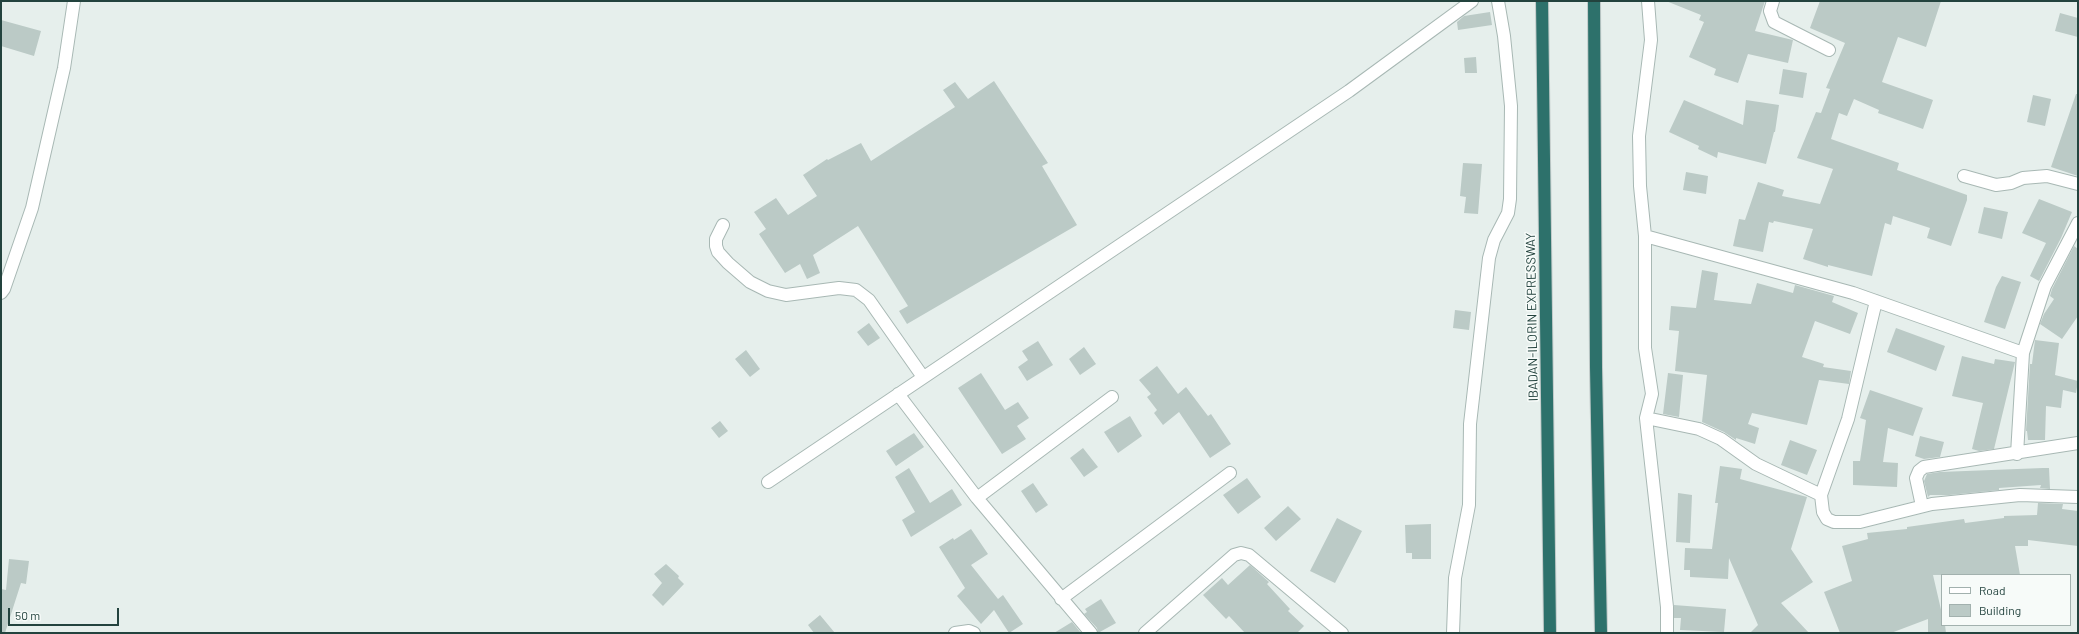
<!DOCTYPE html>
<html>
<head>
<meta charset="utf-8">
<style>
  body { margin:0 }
  #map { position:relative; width:2079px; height:634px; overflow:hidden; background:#e6efec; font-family:Barlow,sans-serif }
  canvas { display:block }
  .frame { position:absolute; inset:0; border:2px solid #23433e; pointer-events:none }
  .legend { position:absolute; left:1941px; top:574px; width:130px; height:52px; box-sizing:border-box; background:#f7fbf9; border:1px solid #a2b1ae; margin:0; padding:5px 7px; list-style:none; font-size:12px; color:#23433e }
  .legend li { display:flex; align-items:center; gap:8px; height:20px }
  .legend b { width:20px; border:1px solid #a2b1ae }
  .scale { position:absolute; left:8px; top:608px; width:111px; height:18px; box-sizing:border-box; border:2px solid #23433e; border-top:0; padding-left:5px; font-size:12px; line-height:14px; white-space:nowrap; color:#23433e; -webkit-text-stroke:3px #f7fbf9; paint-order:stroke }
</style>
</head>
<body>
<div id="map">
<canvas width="2079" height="634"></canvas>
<div class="frame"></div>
<ul class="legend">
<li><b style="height:5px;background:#fff"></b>Road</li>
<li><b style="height:11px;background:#bbcac6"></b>Building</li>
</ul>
<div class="scale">50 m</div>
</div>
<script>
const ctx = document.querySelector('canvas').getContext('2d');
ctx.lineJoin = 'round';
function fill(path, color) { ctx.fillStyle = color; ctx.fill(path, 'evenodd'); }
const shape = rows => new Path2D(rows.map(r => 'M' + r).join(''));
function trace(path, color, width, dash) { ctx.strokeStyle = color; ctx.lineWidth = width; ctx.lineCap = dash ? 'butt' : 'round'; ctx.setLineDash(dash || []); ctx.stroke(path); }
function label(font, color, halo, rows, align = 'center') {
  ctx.font = font + ' Barlow,sans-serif'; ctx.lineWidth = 3; ctx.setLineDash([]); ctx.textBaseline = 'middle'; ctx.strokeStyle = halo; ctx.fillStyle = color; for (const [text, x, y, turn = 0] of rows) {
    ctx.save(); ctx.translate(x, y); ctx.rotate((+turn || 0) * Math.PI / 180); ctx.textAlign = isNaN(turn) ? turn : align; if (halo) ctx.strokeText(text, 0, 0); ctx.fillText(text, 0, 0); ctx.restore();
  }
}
const building = shape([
  [1666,1,1765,1,1755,31,1793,40,1788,63,1748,54,1738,83,1714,75,1716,69,1689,57,1704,22,1699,20,1701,15],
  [1820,1,1941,1,1926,47,1898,37,1882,82,1933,100,1923,129,1878,113,1879,110,1854,99,1847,116,1839,113,1831,139,1899,163,1897,170,1967,195,1967,200,1951,246,1927,238,1930,228,1893,216,1891,225,1885,223,1872,276,1828,265,1828,267,1803,259,1813,229,1774,221,1773,223,1769,222,1763,252,1733,246,1739,219,1745,220,1758,182,1784,190,1782,196,1820,204,1833,169,1797,158,1816,112,1821,113,1830,89,1826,88,1845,43,1810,28],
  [1490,12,1492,25,1458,30,1457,22,1464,16],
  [2060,13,2078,18,2078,37,2055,31],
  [1,20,41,31,34,56,1,46],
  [1476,57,1477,73,1465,73,1464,58],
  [1783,69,1807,73,1803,98,1779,94],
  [994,81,1048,163,1042,166,1077,225,907,324,899,311,908,306,858,226,813,255,820,273,807,279,800,264,785,273,759,234,766,229,754,212,776,198,788,215,817,196,803,175,827,159,828,160,861,143,871,161,955,107,943,90,955,82,968,99],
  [2076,94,2078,94,2078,176,2051,167],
  [2033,95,2051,99,2045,126,2027,122],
  [1684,100,1743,125,1746,100,1779,105,1775,132,1774,132,1766,164,1718,152,1717,158,1698,149,1699,146,1669,132],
  [1463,163,1482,164,1478,214,1464,213,1466,197,1460,196],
  [1686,172,1708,176,1706,194,1683,190],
  [2039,199,2072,212,2061,238,2039,281,2030,276,2046,243,2022,233],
  [1984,207,2008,212,2002,239,1978,233],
  [2074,246,2078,249,2078,316,2062,339,2040,324,2044,314,2054,299,2050,296,2052,289],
  [1702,270,1718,273,1714,300,1751,304,1757,283,1793,293,1795,285,1834,296,1832,302,1858,313,1850,334,1815,321,1802,357,1824,364,1823,367,1851,371,1849,384,1819,380,1807,425,1752,413,1748,424,1759,428,1755,444,1736,438,1736,440,1724,432,1702,422,1707,375,1675,371,1679,331,1669,330,1671,306,1696,308],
  [2002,276,2021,282,2005,329,1984,322,1996,287],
  [1455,310,1471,312,1469,330,1453,328],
  [869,323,880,338,868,346,857,332],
  [1896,328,1945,346,1936,371,1887,352],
  [2035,340,2059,343,2055,375,2078,381,2076,393,2063,390,2061,408,2046,406,2045,440,2028,440,2027,431,2026,431,2030,364,2032,364],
  [1038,341,1053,365,1027,381,1018,367,1028,360,1022,351],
  [1084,347,1096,364,1080,375,1069,359],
  [746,350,760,369,750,377,735,359],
  [1962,356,1994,364,1995,359,2015,362,1994,449,1979,451,1972,449,1983,403,1952,396],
  [1157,366,1178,394,1186,387,1208,416,1211,414,1231,444,1210,458,1179,412,1163,425,1154,413,1157,410,1147,397,1151,394,1139,380],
  [981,373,1005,410,1018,402,1029,418,1017,426,1026,439,1002,454,958,388],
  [1668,373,1683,375,1679,417,1663,414],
  [1870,390,1923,408,1913,436,1888,428,1883,462,1898,463,1897,487,1853,485,1853,461,1860,461,1866,420,1860,418],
  [1130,416,1142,436,1118,453,1104,432],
  [720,421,728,431,719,438,711,428],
  [914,433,924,447,896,466,886,451],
  [1920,436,1944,442,1940,457,1924,459,1915,456],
  [1790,440,1817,450,1807,475,1781,465],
  [1083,448,1098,467,1084,477,1070,458],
  [1720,466,1742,469,1740,479,1807,497,1791,549,1813,582,1781,603,1809,633,1750,633,1758,625,1729,558,1728,579,1690,577,1690,570,1684,570,1685,548,1712,549,1718,503,1715,503],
  [909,468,930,503,952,489,962,505,911,537,902,520,915,512,895,477],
  [2043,468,2049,468,2050,489,2040,488,2041,485,1999,488,1999,490,1949,495,1930,495,1928,497,1924,481,1927,474,1940,472],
  [1247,478,1261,497,1238,514,1223,495],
  [1033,483,1048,505,1036,513,1021,491],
  [1678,493,1692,495,1690,543,1676,542],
  [2038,503,2063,504,2062,509,2078,511,2078,546,2028,540,2028,546,2015,546,2020,575,1933,575,1942,614,1942,625,1945,625,1946,633,1928,633,1928,619,1891,633,1840,633,1824,592,1852,581,1842,546,1868,539,1867,533,1907,529,1907,527,1964,519,1965,523,2004,518,2004,516,2037,515],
  [1288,506,1301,519,1276,541,1264,528],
  [1337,518,1362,531,1335,583,1310,571],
  [1431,524,1431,559,1412,559,1412,553,1406,553,1405,525],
  [971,529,988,554,971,565,998,599,1003,595,1023,624,1009,633,994,610,981,624,957,596,965,588,939,547,953,538,954,540],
  [9,559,29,561,26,584,21,583,5,633,1,633,1,589,6,590],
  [666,564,679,576,678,578,684,584,663,606,652,595,662,583,654,574],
  [1250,565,1269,582,1267,584,1290,609,1288,611,1304,626,1297,633,1245,633,1229,616,1226,619,1203,595,1222,578,1228,585],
  [1101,599,1116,623,1098,633,1097,628,1084,614,1087,612,1085,609],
  [1674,605,1726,609,1724,632,1680,630,1681,618,1674,618],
  [820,615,835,633,814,633,808,625],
  [1072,622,1081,633,1054,633]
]);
const minor = shape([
  [1648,1,1651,40,1639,136,1640,186,1645,236,1645,348,1652,394,1646,418,1667,607,1667,633],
  [1773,1,1770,11,1774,22,1829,50],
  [1964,176,1996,185,2011,183,2023,178,2047,176,2078,184],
  [723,225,716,239,716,246,718,252,728,263,750,282,768,291,786,295,839,288,856,290,869,300,923,377],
  [1645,236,1853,293,2023,353],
  [1,293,4,289,32,208,64,68,74,1],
  [1876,301,1848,419,1821,495,1823,512,1827,519,1834,522,1860,522,1932,504,2020,495,2078,497],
  [898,394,977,498,1091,633],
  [1646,418,1699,429,1721,439,1756,464,1821,495],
  [2017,454,2023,353,2045,286,2078,223],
  [768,482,1349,91,1472,1],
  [977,498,1112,397],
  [1922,506,1916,478,1919,471,1924,467,2078,443],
  [1061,599,1230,473],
  [955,633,969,631,974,633],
  [1145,633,1234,555,1241,553,1249,555,1342,633],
  [1453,633,1455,578,1469,505,1470,424,1489,258,1494,240,1508,213,1510,199,1511,106,1504,36,1498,1]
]);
const highway = shape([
  [1542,1,1550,633],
  [1594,1,1596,367,1601,633]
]);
const streetNames = [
  ["IBADAN-ILORIN EXPRESSWAY",1532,317,-91]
];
fill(building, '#bbcac6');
trace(minor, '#a8b8b4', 14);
trace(highway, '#c1cac9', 14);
trace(minor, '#fff', 12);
trace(highway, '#2d716b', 12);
label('13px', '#23433e', '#f7fbf9', streetNames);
</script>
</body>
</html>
